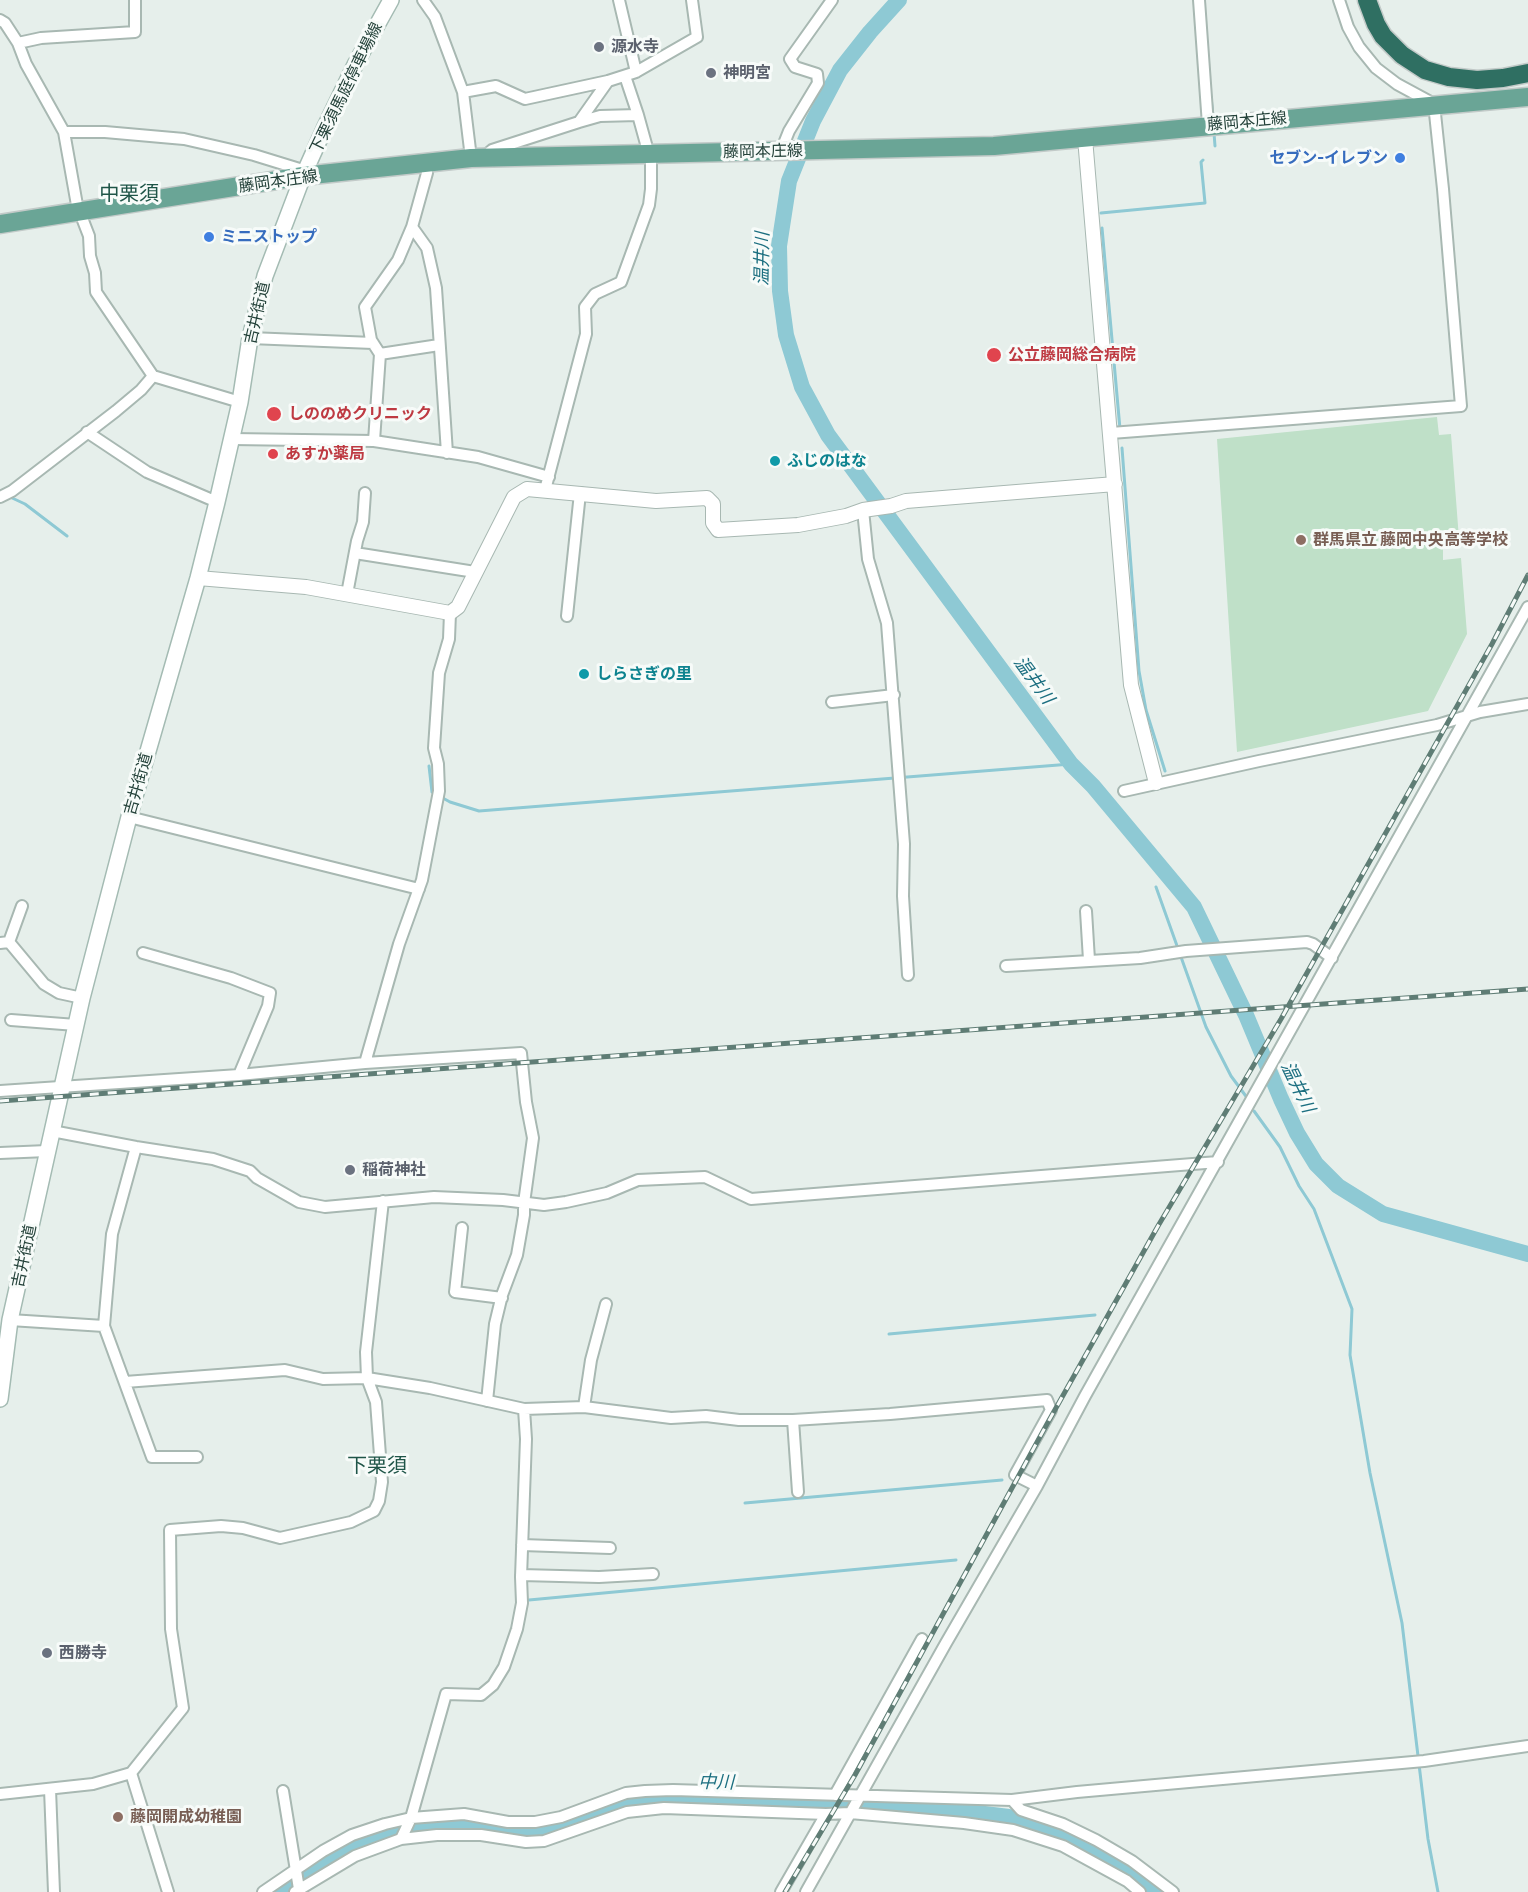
<!DOCTYPE html>
<html>
<head>
<meta charset="utf-8">
<style>
  body { margin:0 }
  canvas { display:block; background:#e6efeb }
</style>
</head>
<body>
<canvas width="1528" height="1892"></canvas>
<script>
const ctx = document.querySelector('canvas').getContext('2d');
ctx.lineJoin = 'round';
function fill(path, color) { ctx.fillStyle = color; ctx.fill(path, 'evenodd'); }
const shape = rows => new Path2D(rows.map(r => 'M' + r).join(''));
function trace(path, color, width, dash) { ctx.strokeStyle = color; ctx.lineWidth = width; ctx.lineCap = dash ? 'butt' : 'round'; ctx.setLineDash(dash || []); ctx.stroke(path); }
function label(font, color, halo, rows, align = 'center') {
  ctx.font = font + ' Commissioner,"Noto Sans JP",sans-serif'; ctx.lineWidth = 6; ctx.setLineDash([]); ctx.textBaseline = 'middle'; ctx.strokeStyle = halo; ctx.fillStyle = color; for (const [text, x, y, turn = 0] of rows) {
    ctx.save(); ctx.translate(x, y); ctx.rotate((+turn || 0) * Math.PI / 180); ctx.textAlign = isNaN(turn) ? turn : align; if (halo) ctx.strokeText(text, 0, 0); ctx.fillText(text, 0, 0); ctx.restore();
  }
}
const green = shape([
  [1437,417,1439,435,1451,434,1459,539,1443,541,1443,560,1461,558,1467,634,1428,711,1237,752,1217,439]
]);
const stream = shape([
  [1211,97,1213,116],
  [1214,133,1215,146],
  [1101,213,1205,203,1201,162,1203,160],
  [1102,228,1120,429],
  [1122,448,1139,671,1146,710,1165,771],
  [10,497,25,504,67,536],
  [429,766,432,792,450,802,479,811,1071,764],
  [1156,887,1206,1027,1231,1076,1248,1099],
  [1254,1111,1280,1147,1299,1186,1314,1209,1352,1309,1350,1355,1370,1473,1402,1623,1428,1839,1438,1892],
  [889,1334,1095,1315],
  [745,1503,1002,1480],
  [529,1600,956,1560]
]);
const river = shape([
  [899,0,870,32,840,70,813,121,789,181,779,246,780,291,786,335,802,387,828,435,1071,764,1093,786,1194,907,1246,1015,1281,1099,1297,1133,1316,1164,1338,1186,1383,1214,1528,1254],
  [278,1892,328,1858,359,1842,393,1829,446,1825,544,1831,554,1830,620,1804,656,1800,893,1806,960,1811,1009,1817,1098,1851,1127,1870,1155,1892]
]);
const minor = shape([
  [423,0,435,17,463,92,471,158],
  [619,0,636,72],
  [1199,0,1208,125],
  [0,20,5,23,18,43,26,64,64,132,77,205,89,236,90,256,95,273,96,292,153,376,240,402],
  [18,43,41,38,135,32,135,0],
  [463,92,496,86,525,99,608,81,636,72,697,37,692,0],
  [579,122,608,81],
  [64,132,105,132,184,139,254,155,306,171],
  [781,151,789,131,818,83,817,74,795,67,790,59,832,0],
  [485,156,492,150,579,122,600,116,638,115],
  [426,162,427,173,412,227,427,248,436,288,447,453],
  [250,338,373,343],
  [380,354,439,345],
  [87,432,147,472,217,502],
  [1111,433,1461,406,1443,189,1434,104,1397,84,1376,68,1359,47,1348,27,1339,0],
  [232,439,374,441,478,457,549,477],
  [374,441,380,354,371,340,365,307,398,260,412,227],
  [545,490,586,334,585,307,595,294,621,282,649,205,651,189,651,162,638,115,625,76],
  [0,497,12,491,116,411,141,390,153,376],
  [863,510,868,559,887,623,904,844,903,896,908,975],
  [355,553,475,572],
  [347,594,357,541,363,522,365,493],
  [567,616,580,493],
  [832,702,894,695],
  [1124,791,1259,761,1437,725,1480,712,1528,704],
  [129,817,419,889],
  [1086,911,1089,960],
  [9,942,22,906],
  [0,943,9,942,44,984,59,993,82,998],
  [143,953,231,978,270,993,268,1006,239,1075],
  [1006,966,1140,958,1186,951,1307,942,1313,944,1332,958],
  [11,1020,76,1025],
  [365,1063,399,944,422,880,439,791,438,764,434,748,439,673,449,639,450,613],
  [0,1091,239,1075,365,1063,521,1053,526,1102,533,1138,524,1203,524,1215,517,1255,502,1295,495,1324,487,1401],
  [52,1131,136,1147,213,1159,250,1171,257,1178,299,1202,325,1207,434,1197,503,1200,544,1205,566,1202,607,1193,638,1180,705,1177,751,1199,1218,1162],
  [136,1147,112,1234,104,1326,152,1457,197,1457],
  [0,1153,47,1151],
  [462,1228,455,1292,502,1298],
  [10,1320,104,1326],
  [125,1382,285,1370,323,1379,367,1378,430,1388,524,1409,584,1407,671,1418,706,1416,739,1420,793,1420,890,1414,1047,1400,1051,1410,1015,1475,1037,1486],
  [584,1407,591,1360,606,1304],
  [793,1420,798,1492],
  [522,1545,610,1548],
  [521,1575,599,1577,653,1574],
  [131,1773,168,1892],
  [50,1789,54,1892],
  [283,1791,299,1889],
  [0,1794,93,1784,131,1773,183,1708,171,1629,170,1530,221,1526,243,1528,280,1538,351,1522,374,1511,379,1501,382,1482,376,1402,367,1378,366,1352,383,1201],
  [835,1795,922,1639],
  [1012,1800,1021,1810,1063,1824,1096,1840,1132,1861,1173,1892],
  [401,1839,411,1818,446,1694,481,1695,493,1685,504,1667,517,1629,522,1603,521,1577,526,1439,524,1409],
  [263,1892,323,1851,352,1835,385,1824,411,1818,464,1814,508,1822,535,1822,561,1817,626,1793,645,1791,673,1790,1012,1800,1077,1792,1424,1761,1528,1746],
  [295,1892,355,1856,401,1839,437,1835,481,1835,526,1842,544,1841,627,1812,664,1808,826,1814,850,1813,964,1823,1013,1830,1063,1846,1127,1881,1140,1892],
  [781,1892,826,1814],
  [806,1892,946,1643,1037,1486,1085,1396,1528,607]
]);
const tertiary = shape([
  [1085,138,1131,685,1156,783],
  [198,578,306,587,450,613,458,607,514,497,527,489,656,501,707,498,713,504,713,523,718,530,798,525,846,516,863,510,891,506,906,501,1115,484]
]);
const secondary = shape([
  [0,1399,10,1320,82,998,129,817,198,578,217,502,240,402,250,338,265,276,303,176,325,127,356,63,391,0]
]);
const primary = shape([
  [0,224,303,176,471,158,994,146,1528,97]
]);
const motorway = shape([
  [1367,0,1376,24,1383,36,1402,55,1425,70,1449,77,1477,80,1503,78,1528,73]
]);
const rail = shape([
  [0,1101,1528,989],
  [785,1892,855,1775,1047,1424,1158,1226,1281,1019,1492,644,1528,575]
]);
const markers = [
  [599,47,6,"#6b7280"],
  [711,73,6,"#6b7280"],
  [1400,158,6,"#3f7fe0"],
  [209,237,6,"#3f7fe0"],
  [994,355,8,"#e0444e"],
  [274,414,8,"#e0444e"],
  [273,454,6,"#e0444e"],
  [775,461,6,"#0f9aa8"],
  [1301,540,6,"#8d6e63"],
  [584,674,6,"#0f9aa8"],
  [350,1170,6,"#6b7280"],
  [47,1653,6,"#6b7280"],
  [118,1817,6,"#8d6e63"]
];
const worshipNames = [
  ["源水寺",611,47],
  ["神明宮",723,73],
  ["稲荷神社",362,1170],
  ["西勝寺",59,1653]
];
const streetNames = [
  ["下栗須馬庭停車場線",346,88,-64],
  ["藤岡本庄線",1247,121,-5],
  ["藤岡本庄線",763,151,-1],
  ["藤岡本庄線",278,181,-8],
  ["吉井街道",257,313,-77],
  ["吉井街道",138,784,-74],
  ["吉井街道",24,1256,-78]
];
const shopNames = [
  ["セブン-イレブン",1388,158],
  ["ミニストップ",221,237,"left"]
];
const healthNames = [
  ["公立藤岡総合病院",1008,355],
  ["しののめクリニック",288,414],
  ["あすか薬局",285,454]
];
const cultureNames = [
  ["ふじのはな",787,461],
  ["しらさぎの里",596,674]
];
const educationNames = [
  ["群馬県立 藤岡中央高等学校",1313,540],
  ["藤岡開成幼稚園",130,1817]
];
const waterNames = [
  ["温井川",762,259,-89],
  ["温井川",1034,680,54],
  ["温井川",1298,1087,64],
  ["中川",716,1782,1]
];
const quarterNames = [
  ["中栗須",129,193],
  ["下栗須",377,1465]
];
fill(green, '#bfe0c8');
trace(stream, '#8ec9d4', 3);
trace(river, '#8ec9d4', 16);
trace(minor, '#a8b8b2', 14);
trace(tertiary, '#a8b8b2', 16);
trace(secondary, '#a4bbb3', 18);
trace(primary, '#c2cac8', 21);
trace(motorway, '#c2cac8', 21);
trace(minor, '#fff', 10);
trace(tertiary, '#fff', 14);
trace(secondary, '#fff', 15);
trace(primary, '#6aa596', 18);
trace(motorway, '#2f6f62', 18);
trace(rail, '#5f7d75', 5);
trace(rail, '#f7fbf9', 3, [9]);
for (const [x, y, r, color] of markers) { const dot = new Path2D(); dot.arc(x, y, r, 0, 2 * Math.PI); ctx.fillStyle = color; ctx.fill(dot); trace(dot, '#f7fbf9', 2); }
label('bold 16px', '#5b616d', '#f7fbf9', worshipNames, 'left');
label('16px', '#24423a', '#f7fbf9', streetNames);
label('bold 16px', '#366cbe', '#f7fbf9', shopNames, 'right');
label('bold 16px', '#be3a42', '#f7fbf9', healthNames, 'left');
label('bold 16px', '#0d838f', '#f7fbf9', cultureNames, 'left');
label('bold 16px', '#785e54', '#f7fbf9', educationNames, 'left');
label('italic 18px', '#1c6f80', '#f7fbf9', waterNames);
label('20px', '#1f5548', '#f7fbf9', quarterNames);
</script>
</body>
</html>
